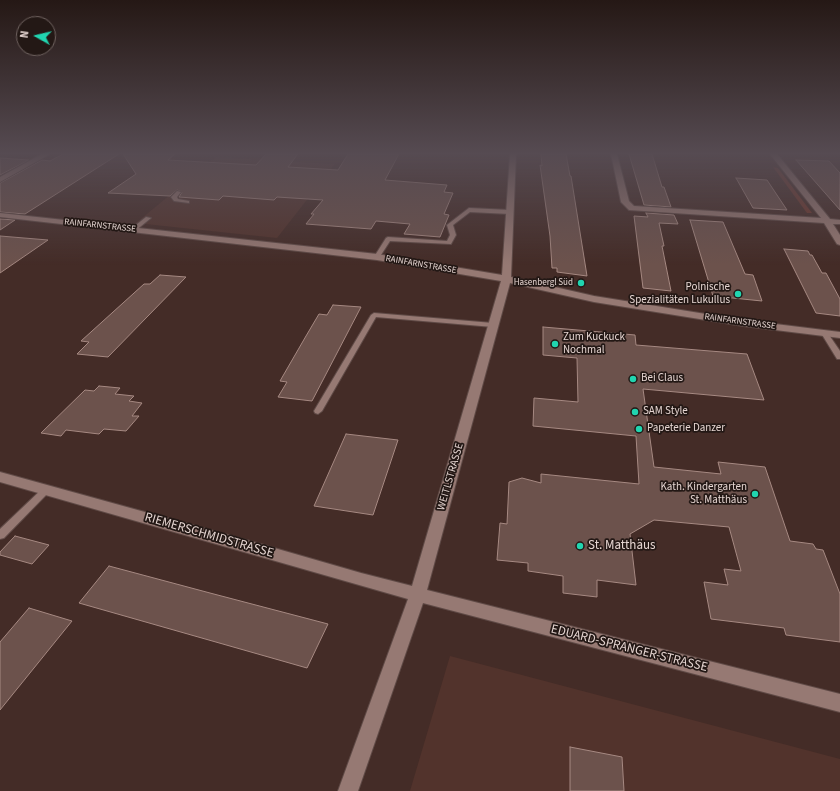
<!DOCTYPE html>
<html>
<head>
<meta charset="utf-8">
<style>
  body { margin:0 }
  #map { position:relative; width:840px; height:791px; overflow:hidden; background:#442c27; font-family:"Source Sans 3",sans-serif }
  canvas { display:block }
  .north { position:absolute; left:16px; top:16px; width:40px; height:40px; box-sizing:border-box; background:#231815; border:1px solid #716461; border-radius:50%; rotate:278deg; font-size:11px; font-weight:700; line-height:16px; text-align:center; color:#e6d6d2 }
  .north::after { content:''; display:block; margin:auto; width:14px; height:18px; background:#21d5b0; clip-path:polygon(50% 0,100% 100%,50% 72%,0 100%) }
</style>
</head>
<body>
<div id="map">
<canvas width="840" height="791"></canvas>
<div class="north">N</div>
</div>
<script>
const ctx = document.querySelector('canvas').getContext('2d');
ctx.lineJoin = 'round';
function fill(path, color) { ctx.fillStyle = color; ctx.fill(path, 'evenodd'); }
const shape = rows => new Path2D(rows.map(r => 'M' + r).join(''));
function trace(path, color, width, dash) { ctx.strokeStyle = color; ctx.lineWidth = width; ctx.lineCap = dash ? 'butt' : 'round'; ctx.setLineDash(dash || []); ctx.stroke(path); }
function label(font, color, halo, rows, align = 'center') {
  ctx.font = font + ' "Source Sans 3",sans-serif'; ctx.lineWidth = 3.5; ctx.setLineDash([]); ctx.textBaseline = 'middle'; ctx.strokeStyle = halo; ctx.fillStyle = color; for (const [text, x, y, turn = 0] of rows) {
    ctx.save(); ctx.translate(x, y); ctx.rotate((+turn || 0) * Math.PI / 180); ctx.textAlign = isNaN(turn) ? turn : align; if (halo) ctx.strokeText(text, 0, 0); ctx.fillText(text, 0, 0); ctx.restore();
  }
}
const built = shape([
  [216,157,335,164,277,238,136,223],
  [450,656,840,759,840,791,410,791]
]);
const green = shape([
  [773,167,778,168,812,213,807,213]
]);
const building = shape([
  [63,154,119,154,25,214,0,212,0,183,42,160,50,161,63,154],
  [123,154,175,154,168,160,256,165,266,154,298,154,288,167,338,170,348,154,399,154,385,180,447,185,444,192,453,193,444,214,449,215,440,237,404,234,410,224,376,221,371,229,306,224,314,214,311,214,323,200,277,197,274,200,223,196,219,200,179,197,182,192,177,190,170,196,108,193,136,174,123,154],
  [541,154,566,154,570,176,571,176,587,276,557,272,557,268,552,268,550,236,540,165,542,166,541,154],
  [629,154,652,154,662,187,664,187,671,207,644,205,629,154],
  [0,158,29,160,0,175,0,158],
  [796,160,829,161,840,173,840,210,796,160],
  [736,178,767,180,787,210,753,208,736,178],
  [646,213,674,215,678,224,659,223,664,246,662,246,671,291,643,288,634,216,648,217,646,213],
  [0,219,15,220,0,230,0,219],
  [690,220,723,222,745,274,753,275,762,301,713,296,690,220],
  [0,236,48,240,0,273,0,236],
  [784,249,808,251,810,255,812,255,822,273,826,273,840,299,840,316,816,313,784,249],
  [160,275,186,277,108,357,77,354,89,342,81,341,144,284,150,284,160,275],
  [333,305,361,307,312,401,278,397,287,382,280,381,306,336,319,314,327,315,333,305],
  [543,327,635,335,636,345,747,354,764,400,643,389,654,467,721,474,718,462,765,467,790,541,813,544,816,549,823,550,840,594,840,642,786,635,784,628,711,619,704,582,728,585,724,569,741,571,729,527,654,520,630,534,636,585,597,580,597,597,563,593,563,576,528,571,528,563,497,560,500,523,507,524,509,482,522,478,541,483,541,474,639,484,636,436,533,426,534,398,578,402,577,358,543,355,543,327],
  [99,386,120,388,115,394,134,396,129,401,142,403,132,416,139,416,126,431,104,429,99,434,66,430,61,436,41,433,85,390,94,391,99,386],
  [346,434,398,440,373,515,314,506,346,434],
  [15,536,49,545,32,564,0,555,0,552,15,536],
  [109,566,210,593,328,624,307,668,79,603,109,566],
  [29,608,72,621,0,710,0,642,29,608],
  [570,747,622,757,624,791,570,791,570,747]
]);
const lane = shape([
  [177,191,181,192,177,197,178,199,189,201,189,203,174,201,171,197,177,191],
  [469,208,510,210,513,212,510,214,470,212,453,225,456,235,451,244,390,241,379,258,375,258,374,257,386,238,388,237,447,241,450,235,447,225,469,208],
  [146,217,151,218,135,231,131,231,131,229,146,217],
  [374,313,493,323,496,325,493,327,376,317,322,411,318,414,315,413,314,411,371,315,374,313],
  [825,331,827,332,840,351,840,359,837,359,821,333,825,331],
  [46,487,49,488,51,490,49,492,4,538,0,539,0,529,43,488,46,487]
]);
const street = shape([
  [42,154,50,154,0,182,0,177,42,154],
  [510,154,516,154,511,277,594,296,743,320,840,332,840,338,743,326,594,302,510,283,427,590,840,694,840,712,423,603,358,791,338,791,408,599,0,482,0,472,257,543,361,573,412,586,501,281,377,260,0,217,0,213,377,254,502,275,510,154],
  [611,154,617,154,629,201,634,206,821,218,770,154,777,154,830,219,840,220,840,224,833,224,840,235,840,245,837,244,824,223,629,210,621,202,611,154]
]);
const markers = [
  [581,283,4,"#21d5b0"],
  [738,294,4,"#21d5b0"],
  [555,344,4,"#21d5b0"],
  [633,379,4,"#21d5b0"],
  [635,412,4,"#21d5b0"],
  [639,429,4,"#21d5b0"],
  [755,494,4,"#21d5b0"],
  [580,546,4,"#21d5b0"]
];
const farStreetnames = [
  ["RAINFARNSTRASSE",100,226,6],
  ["RAINFARNSTRASSE",421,265,10],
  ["RAINFARNSTRASSE",740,322,8]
];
const farPoinames = [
  ["Hasenbergl Süd",573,283]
];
const poiNames = [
  ["Polnische",730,288,"right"],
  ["Spezialitäten Lukullus",730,301,"right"],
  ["Zum Kuckuck",563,338],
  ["Nochmal",563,351],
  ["Bei Claus",641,379],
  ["SAM Style",643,412],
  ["Papeterie Danzer",647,429],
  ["Kath. Kindergarten",747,488,"right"],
  ["St. Matthäus",747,501,"right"]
];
const streetNames = [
  ["WEITLSTRASSE",451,477,-74]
];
const nearStreetnames = [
  ["RIEMERSCHMIDSTRASSE",209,536,16],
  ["EDUARD-SPRANGER-STRASSE",629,649,14]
];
const nearPoinames = [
  ["St. Matthäus",588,546]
];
fill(built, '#52332c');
fill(green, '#6d372c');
fill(building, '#6c524c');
trace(building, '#a68982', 1);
trace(lane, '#5f4a46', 2);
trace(street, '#5f4a46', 2);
fill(lane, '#967973');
fill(street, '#967973');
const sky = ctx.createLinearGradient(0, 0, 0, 265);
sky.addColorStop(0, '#251815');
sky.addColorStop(0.58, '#564b52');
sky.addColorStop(1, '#564b5200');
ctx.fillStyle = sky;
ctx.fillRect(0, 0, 840, 265);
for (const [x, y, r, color] of markers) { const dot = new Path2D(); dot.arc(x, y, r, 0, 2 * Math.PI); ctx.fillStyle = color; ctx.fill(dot); trace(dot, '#231815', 1.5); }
label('9px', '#e6d6d2', '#231815', farStreetnames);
label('9px', '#e6d6d2', '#231815', farPoinames, 'right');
label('11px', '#e6d6d2', '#231815', poiNames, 'left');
label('11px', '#e6d6d2', '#231815', streetNames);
label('13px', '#e6d6d2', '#231815', nearStreetnames);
label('13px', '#e6d6d2', '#231815', nearPoinames, 'left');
</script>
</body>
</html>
